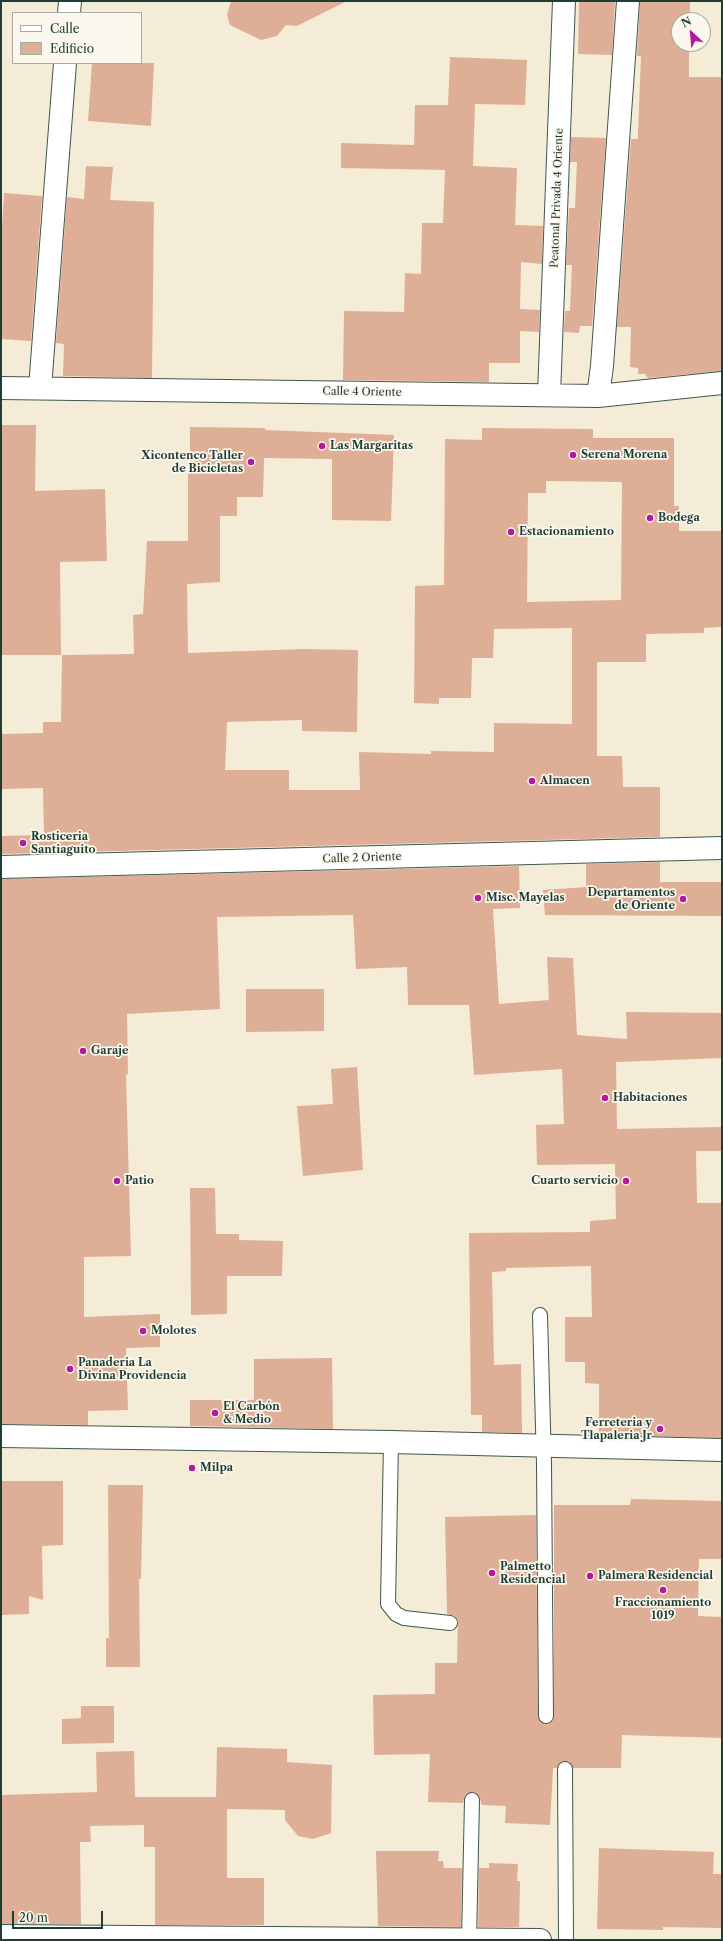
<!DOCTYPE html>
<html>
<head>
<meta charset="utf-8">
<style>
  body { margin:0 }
  #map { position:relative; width:723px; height:1941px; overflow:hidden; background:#f4ecd6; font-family:"Libre Caslon Text",serif }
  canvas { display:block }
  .frame { position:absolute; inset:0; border:2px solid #1f3d34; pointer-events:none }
  .legend { position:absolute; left:12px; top:12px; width:130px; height:52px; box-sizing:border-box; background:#fbf7ec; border:1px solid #a3ada2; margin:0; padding:5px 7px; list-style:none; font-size:12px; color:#1f3d34 }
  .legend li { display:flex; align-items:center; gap:8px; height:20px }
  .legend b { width:20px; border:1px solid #a3ada2 }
  .north { position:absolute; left:671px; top:12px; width:40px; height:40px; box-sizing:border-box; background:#fbf7ec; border:1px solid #a3ada2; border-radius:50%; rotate:334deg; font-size:11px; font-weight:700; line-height:16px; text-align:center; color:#1f3d34 }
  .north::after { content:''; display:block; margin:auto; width:14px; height:18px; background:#b5179e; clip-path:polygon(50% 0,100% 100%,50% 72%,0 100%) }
  .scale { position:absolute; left:12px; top:1911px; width:91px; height:18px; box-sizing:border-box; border:2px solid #1f3d34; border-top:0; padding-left:5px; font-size:12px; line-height:14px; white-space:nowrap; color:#1f3d34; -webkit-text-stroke:3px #fbf7ec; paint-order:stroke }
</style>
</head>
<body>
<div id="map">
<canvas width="723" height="1941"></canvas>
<div class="frame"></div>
<ul class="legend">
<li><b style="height:5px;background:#fff"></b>Calle</li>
<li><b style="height:11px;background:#dfae96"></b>Edificio</li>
</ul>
<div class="north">N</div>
<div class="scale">20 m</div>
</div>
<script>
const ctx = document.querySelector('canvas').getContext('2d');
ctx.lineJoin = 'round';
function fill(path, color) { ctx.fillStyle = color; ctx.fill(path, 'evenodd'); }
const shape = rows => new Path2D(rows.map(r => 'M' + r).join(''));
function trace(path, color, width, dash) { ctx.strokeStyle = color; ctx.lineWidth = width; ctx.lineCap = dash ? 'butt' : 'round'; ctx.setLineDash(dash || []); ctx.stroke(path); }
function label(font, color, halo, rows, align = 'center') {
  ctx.font = font + ' "Libre Caslon Text",serif'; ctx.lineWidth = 3.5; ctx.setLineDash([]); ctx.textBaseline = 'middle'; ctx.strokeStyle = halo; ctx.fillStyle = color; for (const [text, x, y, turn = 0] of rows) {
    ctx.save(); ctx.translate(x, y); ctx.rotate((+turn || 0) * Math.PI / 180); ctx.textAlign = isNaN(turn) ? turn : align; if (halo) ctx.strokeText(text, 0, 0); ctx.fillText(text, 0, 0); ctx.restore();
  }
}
const building = shape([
  [231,1,347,1,297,26,286,25,277,36,261,40,230,25,227,15],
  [579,1,615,1,612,55,578,54],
  [640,1,690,1,690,20,679,20,679,44,689,44,689,77,722,77,722,371,648,378,645,374,638,374,638,368,630,367,631,327,617,327,631,139,638,139,638,132,641,56,637,56],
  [450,57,527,60,525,105,475,104,473,166,517,168,515,225,543,226,542,264,521,262,520,309,540,310,539,332,520,331,520,363,489,363,489,382,343,380,344,311,404,312,405,273,421,274,422,223,443,223,445,170,341,168,341,143,414,145,415,105,448,105],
  [92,63,154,63,151,126,88,121],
  [571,137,606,138,592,326,580,326,579,333,564,332,565,311,570,311,572,265,566,265,569,208,575,208,577,162,570,162],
  [86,166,113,167,110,200,154,202,152,378,63,376,64,344,56,343,67,197,84,199],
  [4,193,42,196,31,341,1,339,1,242],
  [1,425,36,425,35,491,105,489,107,561,60,562,61,655,1,655],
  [190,427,265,428,265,430,394,435,391,521,332,520,332,459,264,458,263,497,237,497,237,516,220,516,220,582,187,584,188,653,303,649,358,650,357,732,302,731,302,720,227,722,225,770,289,770,289,790,360,790,359,752,431,754,431,751,494,752,494,723,572,724,572,628,494,629,493,658,472,658,471,698,439,698,439,704,414,703,415,586,444,585,445,439,482,440,482,428,593,429,593,438,674,438,674,506,679,506,679,531,722,531,722,627,704,628,704,633,646,634,646,662,597,662,597,756,622,756,623,787,660,787,660,837,1,854,1,836,44,835,43,788,1,789,1,734,43,733,43,722,61,722,62,655,134,654,133,615,143,614,147,541,188,541,188,472,190,472],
  [546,481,622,482,621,600,527,602,528,493,546,493],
  [660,862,660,882,722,882,722,916,545,915,543,890,586,887,586,864],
  [519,866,520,908,493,909,499,1004,549,1000,547,957,573,958,577,1035,627,1039,626,1012,722,1013,722,1058,616,1062,617,1129,722,1127,722,1151,696,1151,697,1203,722,1203,722,1438,599,1435,599,1384,585,1383,585,1362,565,1362,565,1317,592,1317,591,1266,506,1268,506,1271,492,1272,494,1365,521,1364,522,1433,482,1432,482,1415,471,1415,469,1233,590,1232,590,1221,616,1219,615,1164,537,1165,536,1125,564,1124,562,1069,474,1075,469,1005,408,1005,407,967,356,969,353,915,217,917,220,1009,127,1014,128,1074,126,1075,131,1256,84,1257,84,1317,160,1314,160,1347,126,1348,128,1410,88,1411,88,1425,1,1424,2,1255,1,1255,1,879],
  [246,989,324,989,324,1031,246,1032],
  [357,1067,363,1170,303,1176,297,1106,333,1104,331,1069],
  [190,1188,215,1188,216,1234,239,1234,239,1240,283,1241,282,1276,227,1276,227,1314,191,1315],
  [332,1358,333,1429,190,1426,190,1400,254,1400,254,1359],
  [1,1481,63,1481,63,1545,42,1546,43,1600,29,1596,29,1614,1,1615],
  [108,1485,143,1485,141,1579,139,1579,140,1667,106,1667,106,1638,109,1638],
  [631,1499,722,1501,722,1559,699,1559,698,1616,722,1617,722,1738,622,1735,621,1768,573,1768,569,1761,561,1762,557,1768,553,1768,550,1825,505,1823,506,1806,482,1805,479,1796,473,1792,465,1795,463,1803,428,1802,430,1754,374,1755,373,1695,435,1694,435,1663,457,1663,458,1620,455,1616,447,1614,445,1517,536,1515,538,1716,542,1723,546,1724,553,1720,554,1716,554,1505,630,1505],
  [81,1706,114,1706,114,1743,62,1744,62,1719,81,1718],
  [217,1747,287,1749,287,1762,332,1765,331,1833,313,1839,298,1836,285,1820,285,1810,227,1809,227,1878,264,1878,264,1925,155,1925,155,1847,144,1847,144,1825,90,1826,91,1842,80,1842,81,1924,1,1924,1,1795,97,1792,96,1752,134,1751,135,1797,216,1797],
  [599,1848,714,1852,713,1874,722,1874,722,1928,663,1927,663,1930,597,1929],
  [376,1851,439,1851,438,1861,443,1861,444,1868,462,1868,461,1927,378,1926],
  [489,1863,518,1864,517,1881,520,1881,519,1927,478,1927,479,1868,489,1868]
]);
const service = shape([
  [540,1315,544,1464,546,1716],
  [391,1442,388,1604,396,1614,404,1618,450,1623],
  [565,1769,566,1940],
  [469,1940,472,1800]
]);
const minor = shape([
  [69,13,70,1],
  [1,388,598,396,722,383],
  [40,388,65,63],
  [549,395,564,1],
  [598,396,602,366,628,1],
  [1,867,722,848],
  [1,1936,540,1940]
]);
const secondary = shape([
  [1,1436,391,1442,722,1450]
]);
const markers = [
  [322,446,4,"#b5179e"],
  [573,455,4,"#b5179e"],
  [251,462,4,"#b5179e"],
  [650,518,4,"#b5179e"],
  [511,532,4,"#b5179e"],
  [532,781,4,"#b5179e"],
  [23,843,4,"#b5179e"],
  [478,898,4,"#b5179e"],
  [683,899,4,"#b5179e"],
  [83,1051,4,"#b5179e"],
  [605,1098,4,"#b5179e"],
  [117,1181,4,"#b5179e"],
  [626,1181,4,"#b5179e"],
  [143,1331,4,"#b5179e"],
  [70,1369,4,"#b5179e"],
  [215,1413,4,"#b5179e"],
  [660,1429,4,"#b5179e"],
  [192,1468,4,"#b5179e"],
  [492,1573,4,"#b5179e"],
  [590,1576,4,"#b5179e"],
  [663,1590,4,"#b5179e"]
];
const streetNames = [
  ["Peatonal Privada 4 Oriente",557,198,-88],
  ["Calle 4 Oriente",362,392,1],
  ["Calle 2 Oriente",362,858,-2]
];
const poiNames = [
  ["Las Margaritas",330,446],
  ["Serena Morena",581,455],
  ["Xicontenco Taller",243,456,"right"],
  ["de Bicicletas",243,469,"right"],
  ["Bodega",658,518],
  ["Estacionamiento",519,532],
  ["Almacen",540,781],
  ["Rosticeria",31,837],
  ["Santiaguito",31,850],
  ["Departamentos",675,893,"right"],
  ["de Oriente",675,906,"right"],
  ["Misc. Mayelas",486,898],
  ["Garaje",91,1051],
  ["Habitaciones",613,1098],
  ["Patio",125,1181],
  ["Cuarto servicio",618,1181,"right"],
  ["Molotes",151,1331],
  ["Panaderia La",78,1363],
  ["Divina Providencia",78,1376],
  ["El Carbón",223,1407],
  ["& Medio",223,1420],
  ["Ferreteria y",652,1423,"right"],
  ["Tlapaleria Jr",652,1436,"right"],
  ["Milpa",200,1468],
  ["Palmetto",500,1567],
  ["Residencial",500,1580],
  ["Palmera Residencial",598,1576],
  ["Fraccionamiento",663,1603,"center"],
  ["1019",663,1616,"center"]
];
fill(building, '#dfae96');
trace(service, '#3f574c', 16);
trace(minor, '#3f574c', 24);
trace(secondary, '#3f574c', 24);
trace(service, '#fff', 14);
trace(minor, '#fff', 22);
trace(secondary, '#fff', 22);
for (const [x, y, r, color] of markers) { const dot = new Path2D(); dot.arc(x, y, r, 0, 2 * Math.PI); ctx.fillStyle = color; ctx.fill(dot); trace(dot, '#fbf7ec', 1.5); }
label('11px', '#1f3d34', '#fbf7ec', streetNames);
label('bold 11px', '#1f3d34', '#fbf7ec', poiNames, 'left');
</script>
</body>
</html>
